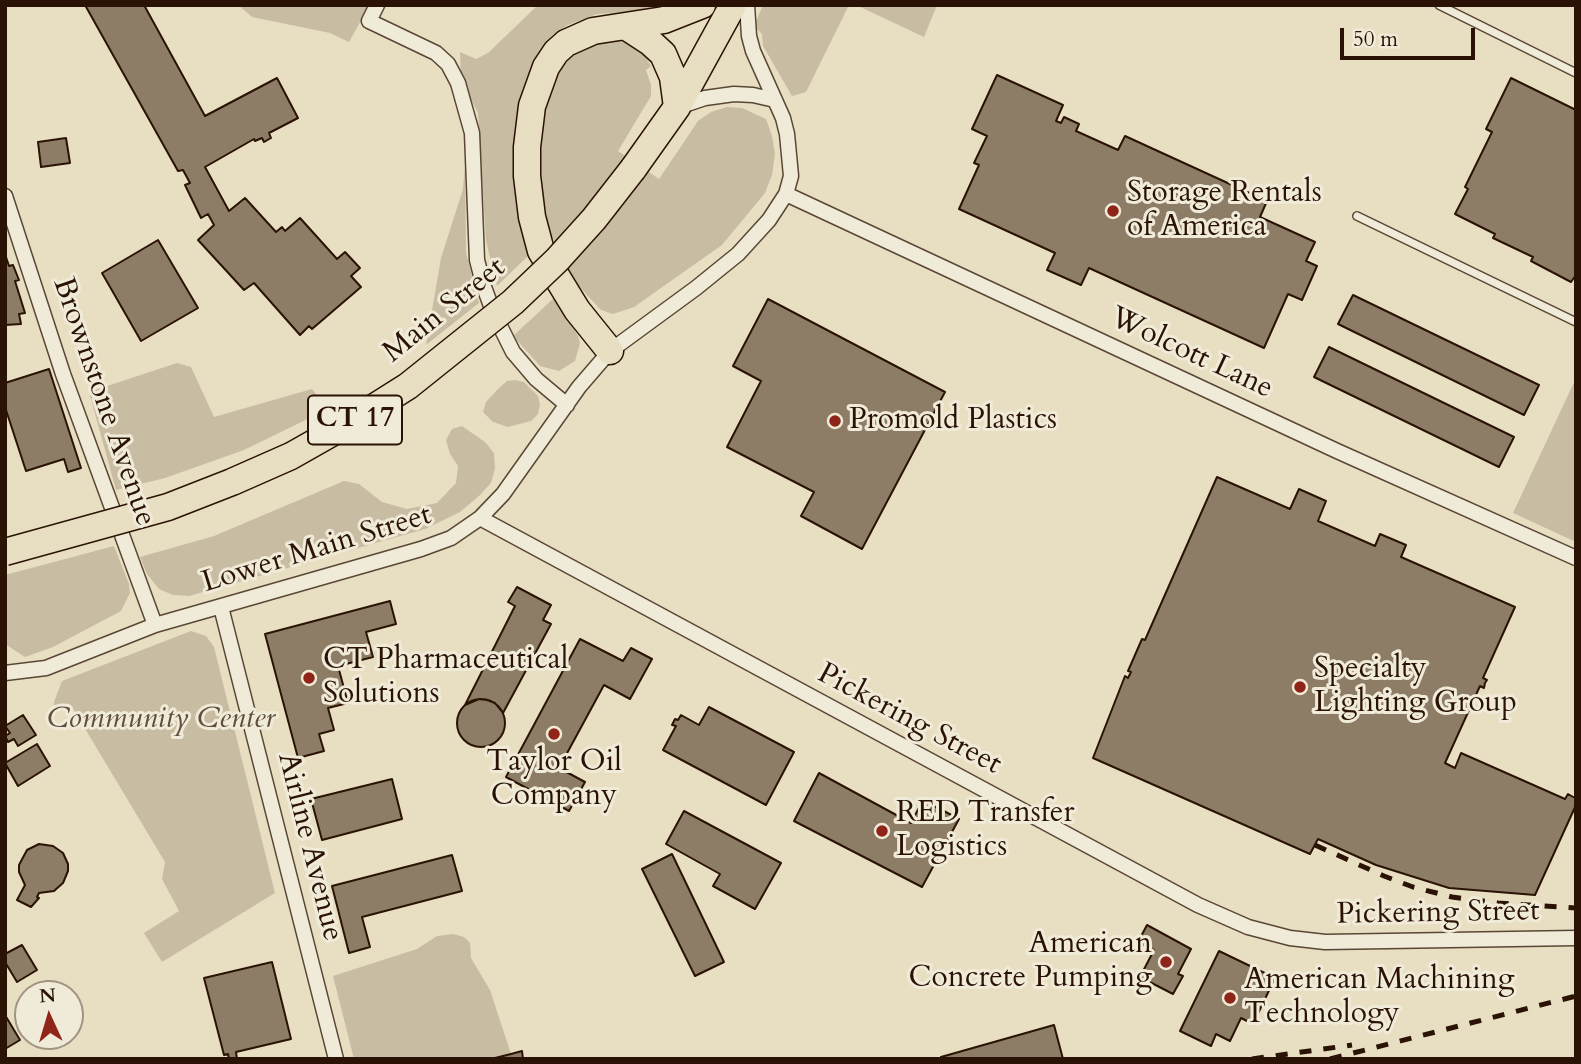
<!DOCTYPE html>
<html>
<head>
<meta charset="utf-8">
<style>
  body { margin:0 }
  #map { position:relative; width:1581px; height:1064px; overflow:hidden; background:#e8dfc3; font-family:Cardo,serif }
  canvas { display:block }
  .frame { position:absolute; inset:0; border:7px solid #2a1304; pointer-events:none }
  .north { position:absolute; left:14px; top:980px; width:70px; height:70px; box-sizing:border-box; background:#f0ead8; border:2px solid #a19483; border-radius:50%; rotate:356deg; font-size:19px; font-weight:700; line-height:28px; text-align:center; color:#2a1304 }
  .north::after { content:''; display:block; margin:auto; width:24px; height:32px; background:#8f2418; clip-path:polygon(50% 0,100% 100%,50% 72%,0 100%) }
  .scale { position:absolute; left:1340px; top:28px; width:135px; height:32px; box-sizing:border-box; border:4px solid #2a1304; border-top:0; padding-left:9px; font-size:21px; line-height:24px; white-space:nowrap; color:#2a1304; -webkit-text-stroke:5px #f0ead8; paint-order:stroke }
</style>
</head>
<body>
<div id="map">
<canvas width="1581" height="1064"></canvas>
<div class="frame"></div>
<div class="north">N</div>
<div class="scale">50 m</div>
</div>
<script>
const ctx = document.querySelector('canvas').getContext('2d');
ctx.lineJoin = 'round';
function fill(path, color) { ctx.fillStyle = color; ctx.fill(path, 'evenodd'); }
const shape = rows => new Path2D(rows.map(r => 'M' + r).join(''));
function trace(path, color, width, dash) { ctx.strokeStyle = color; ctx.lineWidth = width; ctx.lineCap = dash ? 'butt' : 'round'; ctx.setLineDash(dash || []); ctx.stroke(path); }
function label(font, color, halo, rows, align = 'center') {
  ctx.font = font + ' Cardo,serif'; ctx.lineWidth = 6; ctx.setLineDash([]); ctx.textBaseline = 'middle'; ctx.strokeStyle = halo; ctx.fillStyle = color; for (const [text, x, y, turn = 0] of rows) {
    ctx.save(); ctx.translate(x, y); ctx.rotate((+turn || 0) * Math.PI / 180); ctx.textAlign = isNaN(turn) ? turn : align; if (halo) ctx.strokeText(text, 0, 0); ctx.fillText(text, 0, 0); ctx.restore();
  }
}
const green = shape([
  [238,5,362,5,368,8,349,42,330,33,252,17],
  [538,5,664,5,630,12,597,14,568,25,552,35,539,54,523,94,513,146,517,188,531,253,497,286,486,241,478,113,461,80,460,52,476,59,488,53],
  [763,5,849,5,806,92,792,96,763,46,762,34,754,26],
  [856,5,937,5,924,37],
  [613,39,632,44,644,55,651,66,646,70,651,85,651,96,618,151,659,179,698,121,711,112,727,107,742,108,766,119,772,136,775,154,772,175,765,193,722,245,634,307,613,314,601,310,574,281,550,232,540,197,539,146,545,106,560,70,573,55,584,47,598,41],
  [465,165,466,253,479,303,426,345,441,258,463,189],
  [554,298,578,336,580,343,575,361,559,371,540,366,513,336],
  [177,363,191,367,214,417,312,389,320,400,322,412,244,450,165,478,116,490,89,392],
  [1576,378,1576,542,1513,513],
  [515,380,524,382,538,396,540,405,538,414,531,421,508,427,493,422,483,412,486,402,497,390,507,381],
  [462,426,485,442,494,453,495,468,491,483,479,496,460,512,425,529,189,596,173,595,159,589,147,574,140,557,214,536,344,481,359,484,382,502,407,509,437,503,456,483,458,466,450,454,446,440,452,429],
  [114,546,129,584,130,593,121,611,53,647,25,657,5,644,5,575],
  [191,631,206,636,214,647,275,893,162,962,144,933,179,911,162,879,165,862,72,707,54,705,54,702,62,681],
  [453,934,464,937,470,943,471,958,490,990,511,1054,491,1059,354,1059,333,976,417,949,437,936]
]);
const building = shape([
  [85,5,144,5,205,116,277,78,298,118,269,133,271,138,264,142,262,138,255,141,254,139,205,167,229,211,245,198,276,232,282,227,285,231,300,218,337,259,345,252,360,268,351,276,361,287,312,329,309,326,300,335,254,283,244,290,198,240,214,225,208,214,201,218,185,185,190,183,183,170,178,171,85,5],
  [997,75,1063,105,1056,121,1061,123,1064,117,1079,124,1076,131,1118,150,1125,136,1267,201,1260,217,1315,242,1306,261,1317,266,1302,300,1288,294,1264,348,1089,268,1081,285,1047,270,1055,253,959,209,979,165,974,163,987,136,972,129,997,75],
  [1511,78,1576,110,1576,275,1571,282,1531,261,1533,257,1493,238,1495,234,1455,214,1468,189,1465,187,1492,132,1486,129,1511,78],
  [66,138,70,163,41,167,38,142,66,138],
  [158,240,198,308,141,341,102,273,158,240],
  [5,254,9,266,13,265,19,280,15,281,25,313,19,314,21,324,5,325,5,254],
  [1353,295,1539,385,1524,415,1338,324,1353,295],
  [768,299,945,392,862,549,801,516,814,492,727,447,761,381,733,366,768,299],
  [1329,347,1514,437,1499,467,1314,377,1329,347],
  [49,369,81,468,68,472,64,459,26,471,5,407,5,383,49,369],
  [1217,477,1290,509,1299,489,1326,501,1318,521,1375,546,1380,534,1406,545,1401,557,1515,607,1483,678,1487,680,1485,683,1484,688,1480,686,1445,763,1455,768,1461,753,1565,799,1568,794,1575,798,1576,805,1535,895,1449,888,1376,865,1318,839,1310,854,1093,758,1125,676,1128,678,1131,672,1128,671,1142,639,1145,640,1217,477],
  [517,587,551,605,543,620,551,624,503,713,495,703,487,700,479,699,465,705,515,606,508,602,517,587],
  [390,601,396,624,366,632,373,657,338,666,348,703,328,708,334,730,319,734,324,751,298,758,265,634,390,601],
  [580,639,623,661,631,648,652,659,630,699,604,685,559,768,585,782,569,811,506,777,580,639],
  '457 723a24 24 0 1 1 48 0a24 24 0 1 1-48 0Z',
  [709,707,794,752,766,805,663,750,676,726,672,725,675,719,678,720,681,715,699,725,709,707],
  [23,715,36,735,18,746,14,739,8,742,5,736,10,733,5,726,23,715],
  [37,744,50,766,18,786,5,763,37,744],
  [819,773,911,823,923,800,959,819,922,887,794,821,819,773],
  [392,779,402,819,322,840,311,799,392,779],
  [684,811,781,863,755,909,713,886,720,874,666,844,684,811],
  [39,844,53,846,63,853,68,864,68,871,63,883,54,891,39,893,37,897,39,898,31,907,17,900,25,885,19,872,19,865,27,850,39,844],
  [672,854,724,962,695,976,642,869,672,854],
  [452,855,462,891,362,917,370,947,349,953,332,886,452,855],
  [1147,925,1191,949,1178,974,1183,976,1173,994,1140,977,1154,950,1138,942,1147,925],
  [22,945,37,970,17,982,5,962,5,954,22,945],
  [1219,951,1275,978,1253,1024,1241,1018,1230,1041,1216,1034,1211,1046,1180,1031,1219,951],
  [272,962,291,1039,236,1052,237,1059,229,1059,228,1054,224,1055,204,978,272,962],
  [5,1015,20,1040,5,1049,5,1015],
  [1054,1025,1063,1059,942,1059,941,1057,1054,1025],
  [522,1051,523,1059,491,1059,511,1054,522,1051]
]);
const lane = shape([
  [1439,5,1576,73],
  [1357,216,1576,322]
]);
const street = shape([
  [377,5,369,21,436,53,448,64,458,83,472,133,477,260,484,287,494,314,513,352,536,379,567,405],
  [678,107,705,98,734,94,753,95,775,100],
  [786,194,1337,451,1576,558],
  [5,196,63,374,155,625],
  [480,518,1198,905,1248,927,1290,938,1325,942,1576,938],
  [221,607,336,1059],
  [5,673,46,668,155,625,421,549,451,538,480,518,503,494,579,387,610,351,696,288,738,254,769,220,786,194,791,176,787,134,783,118,753,51,749,36,747,5]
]);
const highway = shape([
  [627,27,650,42,663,54,673,77,677,107],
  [633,169,677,107,733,5],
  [610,351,577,310,541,251,532,217,527,176,527,147,532,106,546,67,556,52,566,43,593,31,664,20,702,5]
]);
const rail = shape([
  [1315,845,1384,876,1413,887,1452,897,1498,903,1576,908],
  [1252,1059,1352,1045],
  [1330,1059,1576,996]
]);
const highwayBridge = shape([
  [5,552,168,507,232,482,291,456,351,422,408,386,513,302,557,260,594,219,633,169]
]);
const markers = [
  [1113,211,7,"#8f2418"],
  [835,421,7,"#8f2418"],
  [309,678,7,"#8f2418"],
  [1300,687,7,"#8f2418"],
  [554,734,7,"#8f2418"],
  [882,831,7,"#8f2418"],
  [1166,962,7,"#8f2418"],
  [1230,998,7,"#8f2418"]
];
const shields = [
  [355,420,94]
];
const shieldNames = [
  ["CT 17",355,420]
];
const poiNames = [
  ["Storage Rentals",1127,194],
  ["of America",1127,228],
  ["Promold Plastics",849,421],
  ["CT Pharmaceutical",323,661],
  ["Solutions",323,695],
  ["Specialty",1314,670],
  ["Lighting Group",1314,704],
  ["Taylor Oil",554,763,"center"],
  ["Company",554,797,"center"],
  ["RED Transfer",896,814],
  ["Logistics",896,848],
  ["American",1152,945,"right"],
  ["Concrete Pumping",1152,979,"right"],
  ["American Machining",1244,981],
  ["Technology",1244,1015]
];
const streetNames = [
  ["Main Street",445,311,-39],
  ["Wolcott Lane",1191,354,25],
  ["Brownstone Avenue",103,402,71],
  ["Lower Main Street",317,550,-17],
  ["Pickering Street",909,720,28],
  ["Airline Avenue",309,847,76],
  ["Pickering Street",1438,914,-1]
];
const parkNames = [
  ["Community Center",161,720]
];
fill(green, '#c8bca3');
fill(building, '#8d7d67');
trace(building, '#2a1304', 2);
trace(lane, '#5a4634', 10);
trace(street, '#5a4634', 17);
trace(highway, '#2a1304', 29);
trace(lane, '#f0ead8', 7);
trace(street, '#f0ead8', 14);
trace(highway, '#e8dfc3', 26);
trace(rail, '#2a1304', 5, [12, 12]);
trace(highwayBridge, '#2a1304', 29, []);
trace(highwayBridge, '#e8dfc3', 26);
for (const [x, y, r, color] of markers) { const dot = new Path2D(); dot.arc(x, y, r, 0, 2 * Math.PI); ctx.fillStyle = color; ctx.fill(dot); trace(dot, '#f0ead8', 2.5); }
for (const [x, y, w] of shields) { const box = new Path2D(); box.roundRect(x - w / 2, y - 24.5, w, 49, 5); ctx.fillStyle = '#f0ead8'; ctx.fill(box); trace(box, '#2a1304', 2); }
label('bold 28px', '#2a1304', null, shieldNames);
label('30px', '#2a1304', '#f0ead8', poiNames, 'left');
label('30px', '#2a1304', '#f0ead8', streetNames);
label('italic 30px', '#614e3c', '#f0ead8', parkNames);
</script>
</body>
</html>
